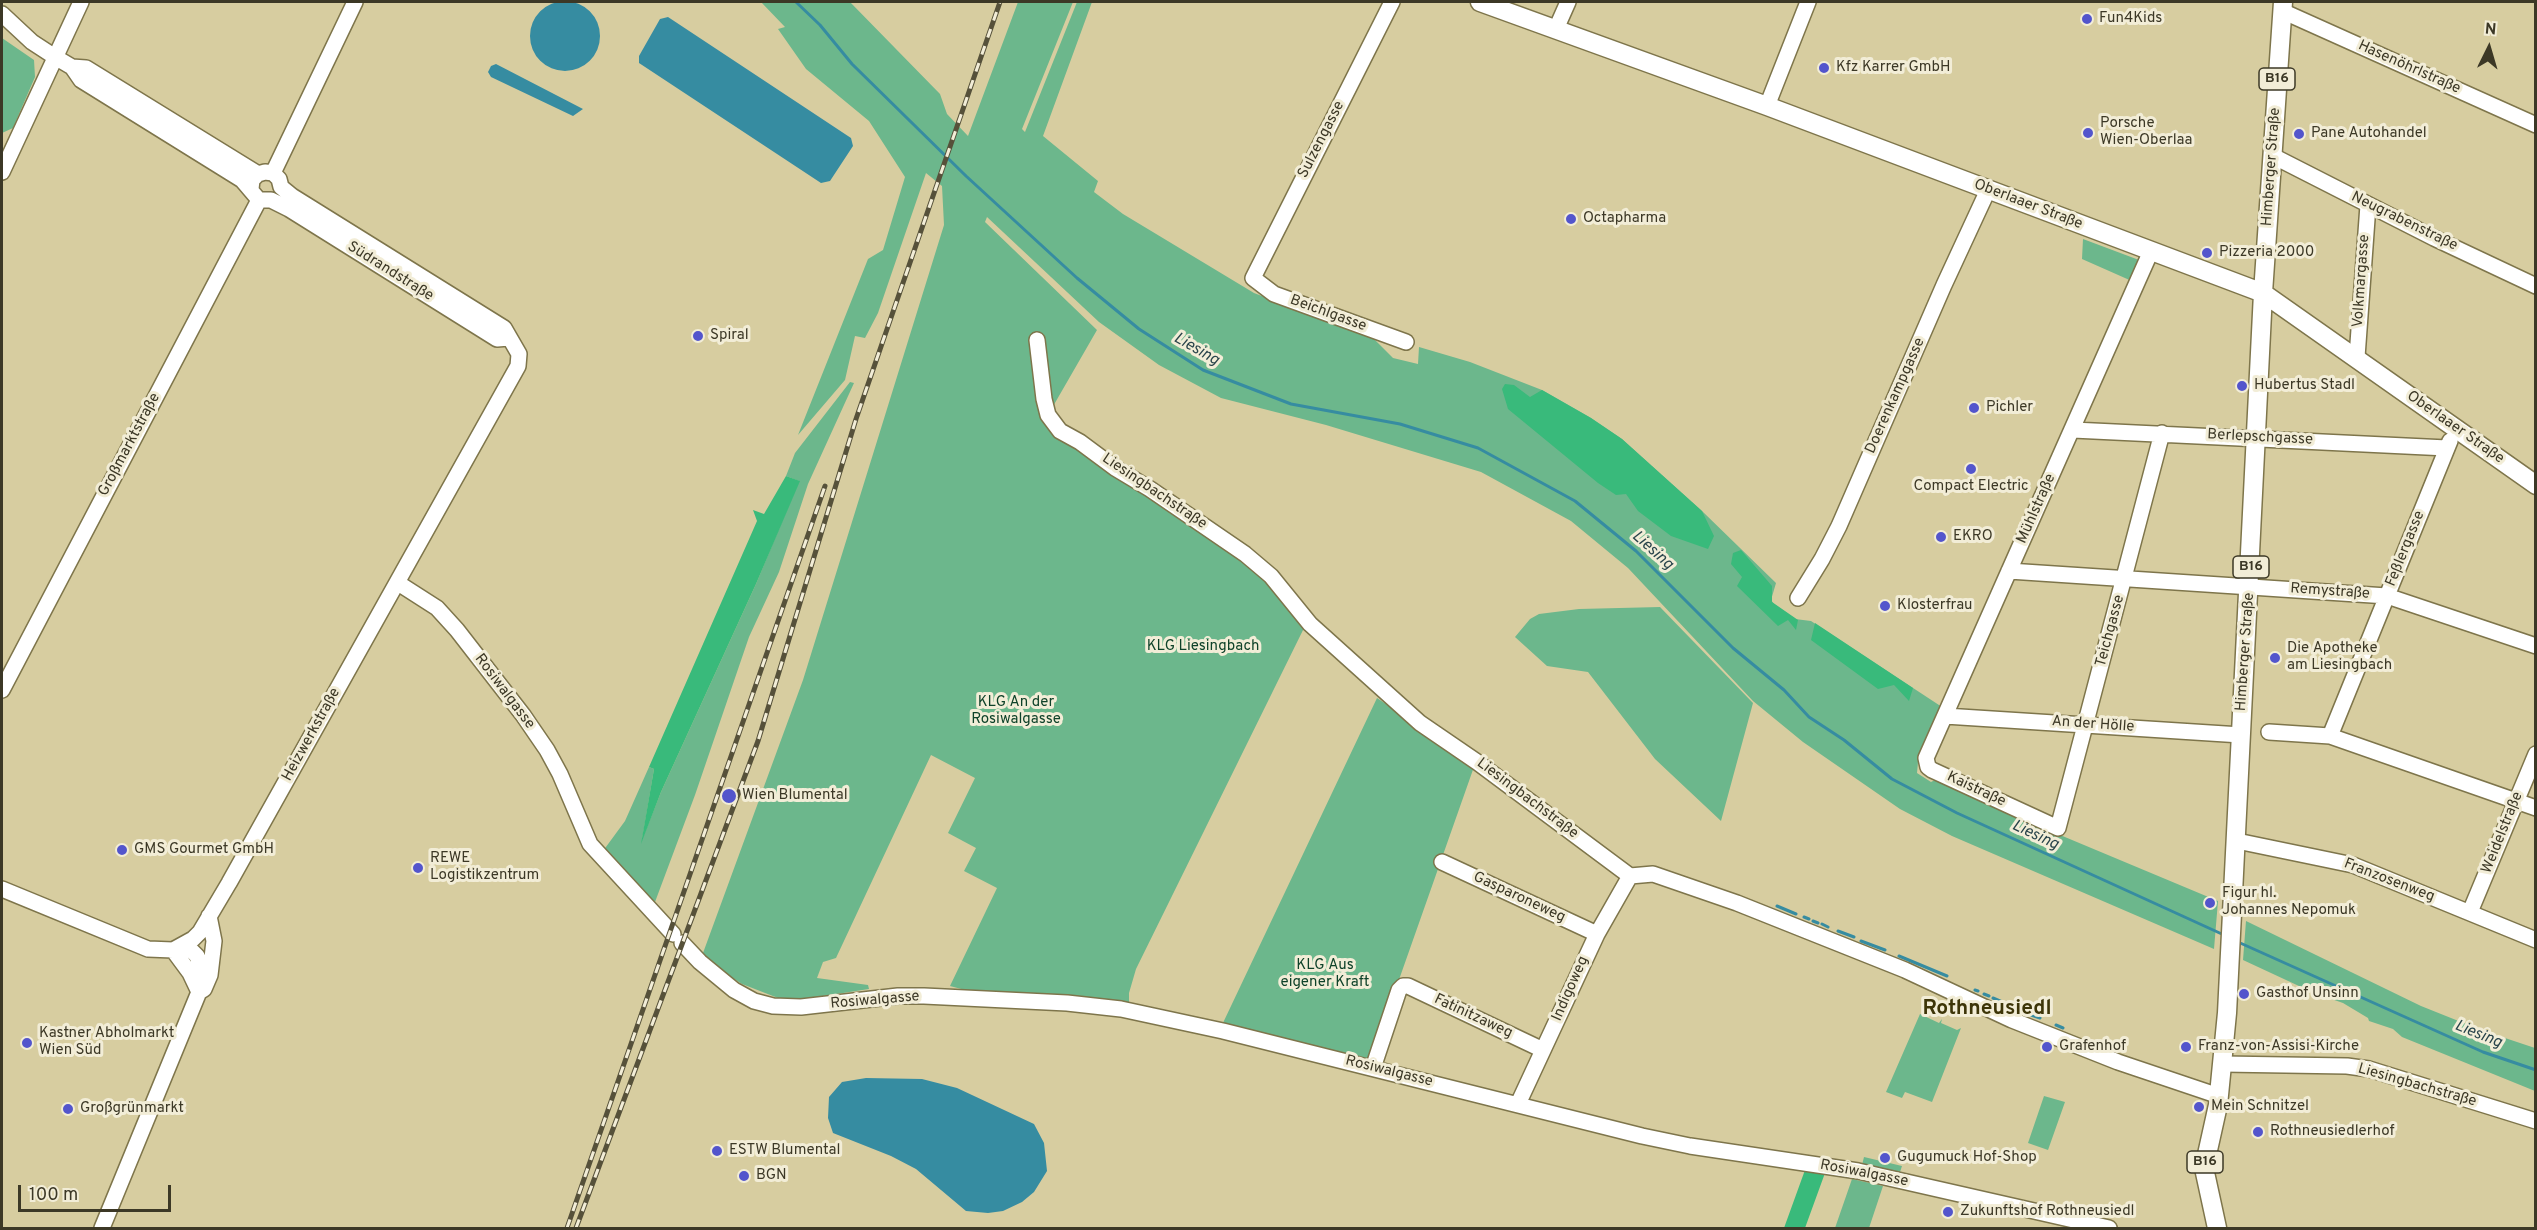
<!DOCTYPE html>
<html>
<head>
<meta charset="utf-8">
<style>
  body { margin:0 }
  #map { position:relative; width:2537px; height:1230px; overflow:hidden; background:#d7cda0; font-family:Overpass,sans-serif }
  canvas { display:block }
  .frame { position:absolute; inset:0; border:3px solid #3c3826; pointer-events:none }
  .north { position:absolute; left:2459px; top:18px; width:60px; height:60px; -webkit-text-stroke:4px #f2edd7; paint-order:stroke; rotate:5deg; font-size:16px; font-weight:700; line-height:24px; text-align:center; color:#3c3826 }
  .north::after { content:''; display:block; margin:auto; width:21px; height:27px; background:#3c3826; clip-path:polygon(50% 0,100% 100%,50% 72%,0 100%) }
  .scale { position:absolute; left:18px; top:1185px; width:153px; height:27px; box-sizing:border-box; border:3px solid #3c3826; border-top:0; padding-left:8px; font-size:18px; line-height:21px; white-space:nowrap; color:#3c3826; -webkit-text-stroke:4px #f2edd7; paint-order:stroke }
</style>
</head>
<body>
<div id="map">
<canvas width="2537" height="1230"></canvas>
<div class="frame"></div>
<div class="north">N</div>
<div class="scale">100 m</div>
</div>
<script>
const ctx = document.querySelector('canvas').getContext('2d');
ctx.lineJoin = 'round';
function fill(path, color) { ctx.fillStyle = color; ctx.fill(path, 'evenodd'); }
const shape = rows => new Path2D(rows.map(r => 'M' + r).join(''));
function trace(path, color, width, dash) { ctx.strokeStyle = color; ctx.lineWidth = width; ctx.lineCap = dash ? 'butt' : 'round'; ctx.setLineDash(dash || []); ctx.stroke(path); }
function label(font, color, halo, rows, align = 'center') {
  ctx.font = font + ' Overpass,sans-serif'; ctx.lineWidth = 6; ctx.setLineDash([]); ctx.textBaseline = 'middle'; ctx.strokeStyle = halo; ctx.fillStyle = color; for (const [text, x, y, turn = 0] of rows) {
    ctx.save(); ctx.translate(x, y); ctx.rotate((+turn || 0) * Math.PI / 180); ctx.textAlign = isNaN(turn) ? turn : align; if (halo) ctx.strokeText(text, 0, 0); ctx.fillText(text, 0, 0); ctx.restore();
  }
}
const green = shape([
  [761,2,850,2,940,94,947,114,968,136,1018,2,1073,2,1022,129,1025,132,1077,2,1092,2,1043,136,1098,181,1094,192,1123,214,1254,293,1374,339,1393,358,1418,364,1419,347,1470,362,1542,390,1591,418,1622,439,1702,511,1776,583,1771,600,1774,604,1795,619,1811,621,1942,707,1918,762,1917,773,1931,782,1939,778,2029,822,2218,901,2214,949,1952,836,1900,809,1803,742,1753,701,1628,568,1571,521,1481,472,1326,425,1221,398,1159,365,1099,322,987,217,985,222,1097,330,1048,415,1260,574,1306,624,1136,969,1129,993,1129,1007,1086,1000,965,990,950,986,997,888,964,871,976,848,948,833,975,778,931,755,836,958,823,962,817,978,868,985,869,989,804,999,778,998,742,984,722,971,703,953,803,680,944,225,942,186,926,173,878,313,865,338,855,336,845,380,798,435,868,259,883,250,905,177,869,121,806,69,778,29,785,27],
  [2,38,34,60,35,77,13,128,2,133],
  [2083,239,2139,260,2134,282,2082,259],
  [850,382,854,383,808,484,779,572,749,637,695,795,655,902,603,851,625,821,649,767,654,769,642,840,661,792,756,584,799,481,786,476,795,453],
  [1660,607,1753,703,1721,821,1655,759,1588,672,1547,666,1515,637,1530,619,1539,614,1579,609],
  [1377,698,1475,764,1370,1062,1222,1025],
  [2246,921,2421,1006,2481,1030,2535,1048,2535,1091,2402,1037,2393,1029,2369,1021,2368,1018,2343,1003,2314,993,2243,960],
  [1920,1014,1939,1023,1942,1019,1941,1023,1957,1030,1961,1028,1932,1102,1905,1092,1902,1098,1886,1092],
  [2044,1096,2065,1102,2048,1150,2028,1143],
  [1864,1157,1902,1166,1899,1175,1862,1165],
  [1852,1179,1883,1186,1869,1228,1835,1228]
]);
const forest = shape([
  [1505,384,1514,385,1530,397,1542,390,1591,418,1622,439,1702,511,1714,536,1708,549,1671,536,1638,511,1626,494,1616,495,1598,483,1508,409,1502,389],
  [786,476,800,481,756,584,661,792,641,844,654,769,649,767,757,521,753,510,764,514],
  [1741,550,1772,586,1772,602,1798,620,1796,630,1788,620,1778,626,1737,586,1742,577,1731,564,1733,553],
  [1815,623,1913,688,1909,701,1894,685,1878,689,1811,640],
  [1805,1170,1825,1173,1805,1228,1784,1228]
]);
const water = shape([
  '530 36a35 35 0 1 1 70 0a35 35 0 1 1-70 0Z',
  [668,17,851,138,853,146,830,181,821,183,639,63,639,56,660,19],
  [496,64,583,109,573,116,491,77,488,72,491,66],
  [866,1078,922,1079,957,1088,1034,1124,1044,1143,1047,1171,1034,1192,1022,1202,1003,1211,988,1213,966,1211,916,1169,891,1156,833,1133,828,1118,829,1097,842,1082]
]);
const stream = shape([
  [796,2,820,25,852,64,966,176,1077,278,1139,329,1203,370,1291,404,1400,424,1478,448,1575,501,1636,551,1733,648,1784,690,1809,717,1844,740,1892,779,1957,813,2224,935],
  [1777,906,1796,914],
  [1804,917,1809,919],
  [1813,921,1818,923],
  [1822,924,1828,927],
  [1838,931,1854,937],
  [1861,941,1885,950],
  [2238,942,2483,1052,2536,1070],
  [1899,956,1947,976],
  [1975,990,1978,991],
  [1984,994,1989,996],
  [1993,998,2023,1011],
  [2031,1015,2040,1018],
  [2056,1025,2063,1028]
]);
const minor = shape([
  [1392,2,1253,278,1274,294,1406,342],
  [2282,11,2536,125],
  [2,14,32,42,55,57,72,67,86,68,258,174],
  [1556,29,1568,2],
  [72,67,81,80,242,180,259,200,271,200,289,209,497,339,509,338],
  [1767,106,1808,2],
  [2273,156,2434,238,2536,286],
  [2,172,81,2],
  [273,173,355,2],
  [2151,251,1926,758,1928,767,1932,770,2058,828,2162,433],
  [1037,340,1044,399,1048,415,1060,431,1080,442,1115,468,1150,489,1245,554,1271,576,1310,624,1420,723,1477,762,1630,876],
  [2357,357,2368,205],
  [2073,430,2447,448],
  [2009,571,2387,596,2536,646],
  [398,583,437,608,457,630,523,715,547,750,560,774,590,844,673,934],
  [1798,598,1822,559,1839,526,1944,285,1988,190],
  [2,690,259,200],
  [1945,716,2241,735],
  [2269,732,2330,736,2536,808],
  [2330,736,2450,441],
  [2237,841,2353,865,2536,940],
  [1442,862,1597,934],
  [1630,876,1653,874,1737,903,1905,970,2012,1020,2118,1062,2219,1096],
  [2,889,148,949,173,950,193,939,200,932,229,883,518,366,519,354,504,328,292,196,281,187,279,179,273,173,265,172,258,174,252,180,251,189],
  [2470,912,2536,754],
  [682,943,700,962,734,990,754,1001,773,1006,801,1007,898,996,924,996,1067,1003,1121,1009,1223,1031,1642,1136,1690,1146,1858,1171,2109,1228],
  [186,945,197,956,206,980],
  [173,950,190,973,199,992],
  [2223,1064,2347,1066,2369,1069,2536,1121],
  [1373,1068,1399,990,1403,986,1408,986,1543,1050],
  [1518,1104,1597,934,1630,876],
  [102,1228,199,992,204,989,210,975,214,941,209,916]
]);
const major = shape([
  [1480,2,1767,106,2263,293,2536,485],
  [2217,1228,2204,1168,2218,1105,2227,1013,2263,293,2283,2]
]);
const rail = shape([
  [567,1228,825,486],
  [576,1228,758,741,856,419,1000,2]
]);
const markers = [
  [2087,19,6,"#5355cc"],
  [1824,68,6,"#5355cc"],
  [2088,133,6,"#5355cc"],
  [2299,134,6,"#5355cc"],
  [1571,219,6,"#5355cc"],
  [2207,253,6,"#5355cc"],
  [698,336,6,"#5355cc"],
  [2242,386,6,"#5355cc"],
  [1974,408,6,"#5355cc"],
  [1971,469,6,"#5355cc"],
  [1941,537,6,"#5355cc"],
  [1885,606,6,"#5355cc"],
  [2275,658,6,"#5355cc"],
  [729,796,8,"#5355cc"],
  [122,850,6,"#5355cc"],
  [418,868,6,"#5355cc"],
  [2210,903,6,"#5355cc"],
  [2244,994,6,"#5355cc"],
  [27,1043,6,"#5355cc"],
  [2047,1047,6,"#5355cc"],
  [2186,1047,6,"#5355cc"],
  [2199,1107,6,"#5355cc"],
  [68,1109,6,"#5355cc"],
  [2258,1132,6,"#5355cc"],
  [717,1151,6,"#5355cc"],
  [1885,1158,6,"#5355cc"],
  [744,1176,6,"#5355cc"],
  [1948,1212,6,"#5355cc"]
];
const shields = [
  [2277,79,36],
  [2251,567,36],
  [2205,1162,36]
];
const shieldNames = [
  ["B16",2277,79],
  ["B16",2251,567],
  ["B16",2205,1162]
];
const poiNames = [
  ["Fun4Kids",2099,19],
  ["Kfz Karrer GmbH",1836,68],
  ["Porsche",2100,124],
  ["Wien-Oberlaa",2100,141],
  ["Pane Autohandel",2311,134],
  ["Octapharma",1583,219],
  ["Pizzeria 2000",2219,253],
  ["Spiral",710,336],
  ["Hubertus Stadl",2254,386],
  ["Pichler",1986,408],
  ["Compact Electric",1971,487,"center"],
  ["EKRO",1953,537],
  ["Klosterfrau",1897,606],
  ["Die Apotheke",2287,649],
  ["am Liesingbach",2287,666],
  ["Wien Blumental",742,796],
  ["GMS Gourmet GmbH",134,850],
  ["REWE",430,859],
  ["Logistikzentrum",430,876],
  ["Figur hl.",2222,894],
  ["Johannes Nepomuk",2222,911],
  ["Gasthof Unsinn",2256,994],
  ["Kastner Abholmarkt",39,1034],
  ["Wien Süd",39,1051],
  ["Grafenhof",2059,1047],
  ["Franz-von-Assisi-Kirche",2198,1047],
  ["Mein Schnitzel",2211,1107],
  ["Großgrünmarkt",80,1109],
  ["Rothneusiedlerhof",2270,1132],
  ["ESTW Blumental",729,1151],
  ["Gugumuck Hof-Shop",1897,1158],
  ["BGN",756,1176],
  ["Zukunftshof Rothneusiedl",1960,1212]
];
const streetNames = [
  ["Hasenöhrlstraße",2409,68,24],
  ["Sulzengasse",1322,140,-63],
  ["Himberger Straße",2272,167,-86],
  ["Oberlaaer Straße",2028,205,21],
  ["Neugrabenstraße",2404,222,26],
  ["Südrandstraße",390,272,32],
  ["Volkmargasse",2362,281,-86],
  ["Beichlgasse",1328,314,20],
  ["Doerenkampgasse",1896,396,-66],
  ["Oberlaaer Straße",2455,428,35],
  ["Berlepschgasse",2260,438,3],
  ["Großmarktstraße",130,445,-62],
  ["Liesingbachstraße",1154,492,34],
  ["Mühlstraße",2037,509,-66],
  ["Feßlergasse",2406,549,-68],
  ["Remystraße",2330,592,4],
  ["Teichgasse",2111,631,-75],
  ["Himberger Straße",2246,652,-86],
  ["Rosiwalgasse",504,692,53],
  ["An der Hölle",2093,725,4],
  ["Heizwerkstraße",312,735,-61],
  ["Kaistraße",1976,790,25],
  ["Liesingbachstraße",1527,799,37],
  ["Weidelstraße",2503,833,-68],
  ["Franzosenweg",2389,881,21],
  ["Gasparoneweg",1519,898,25],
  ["Indigoweg",1571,989,-66],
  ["Rosiwalgasse",875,1001,-5],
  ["Fatinitzaweg",1473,1017,25],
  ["Rosiwalgasse",1389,1072,14],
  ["Liesingbachstraße",2417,1086,16],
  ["Rosiwalgasse",1864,1174,11]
];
const parkNames = [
  ["KLG Liesingbach",1203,647],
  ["KLG An der",1016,703],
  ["Rosiwalgasse",1016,720],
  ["KLG Aus",1325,966],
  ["eigener Kraft",1325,983]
];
const waterNames = [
  ["Liesing",1196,350,30],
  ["Liesing",1652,551,42],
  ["Liesing",2035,836,25],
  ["Liesing",2478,1035,22]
];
const districtNames = [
  ["Rothneusiedl",1987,1010]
];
fill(green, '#6cb78c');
fill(forest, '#39ba7b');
fill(water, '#368ca1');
trace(stream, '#368ca1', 3);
trace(minor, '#7e754b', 18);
trace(major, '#7e754b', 21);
trace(minor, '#fff', 15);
trace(major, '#fff', 18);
trace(rail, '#56513a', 5);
trace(rail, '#f2edd7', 3, [9]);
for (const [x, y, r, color] of markers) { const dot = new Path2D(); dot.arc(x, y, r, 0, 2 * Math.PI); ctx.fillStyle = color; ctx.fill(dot); trace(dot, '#f2edd7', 2); }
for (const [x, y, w] of shields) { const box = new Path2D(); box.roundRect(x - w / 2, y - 11, w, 22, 4.5); ctx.fillStyle = '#f2edd7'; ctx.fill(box); trace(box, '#3c3826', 1.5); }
label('bold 14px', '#3c3826', null, shieldNames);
label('15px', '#3c3826', '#f2edd7', poiNames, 'left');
label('15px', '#3c3826', '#f2edd7', streetNames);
label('15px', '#0e4229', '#f2edd7', parkNames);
label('italic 16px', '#29444b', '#f2edd7', waterNames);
label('bold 21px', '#3d3508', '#f2edd7', districtNames);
</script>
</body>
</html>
